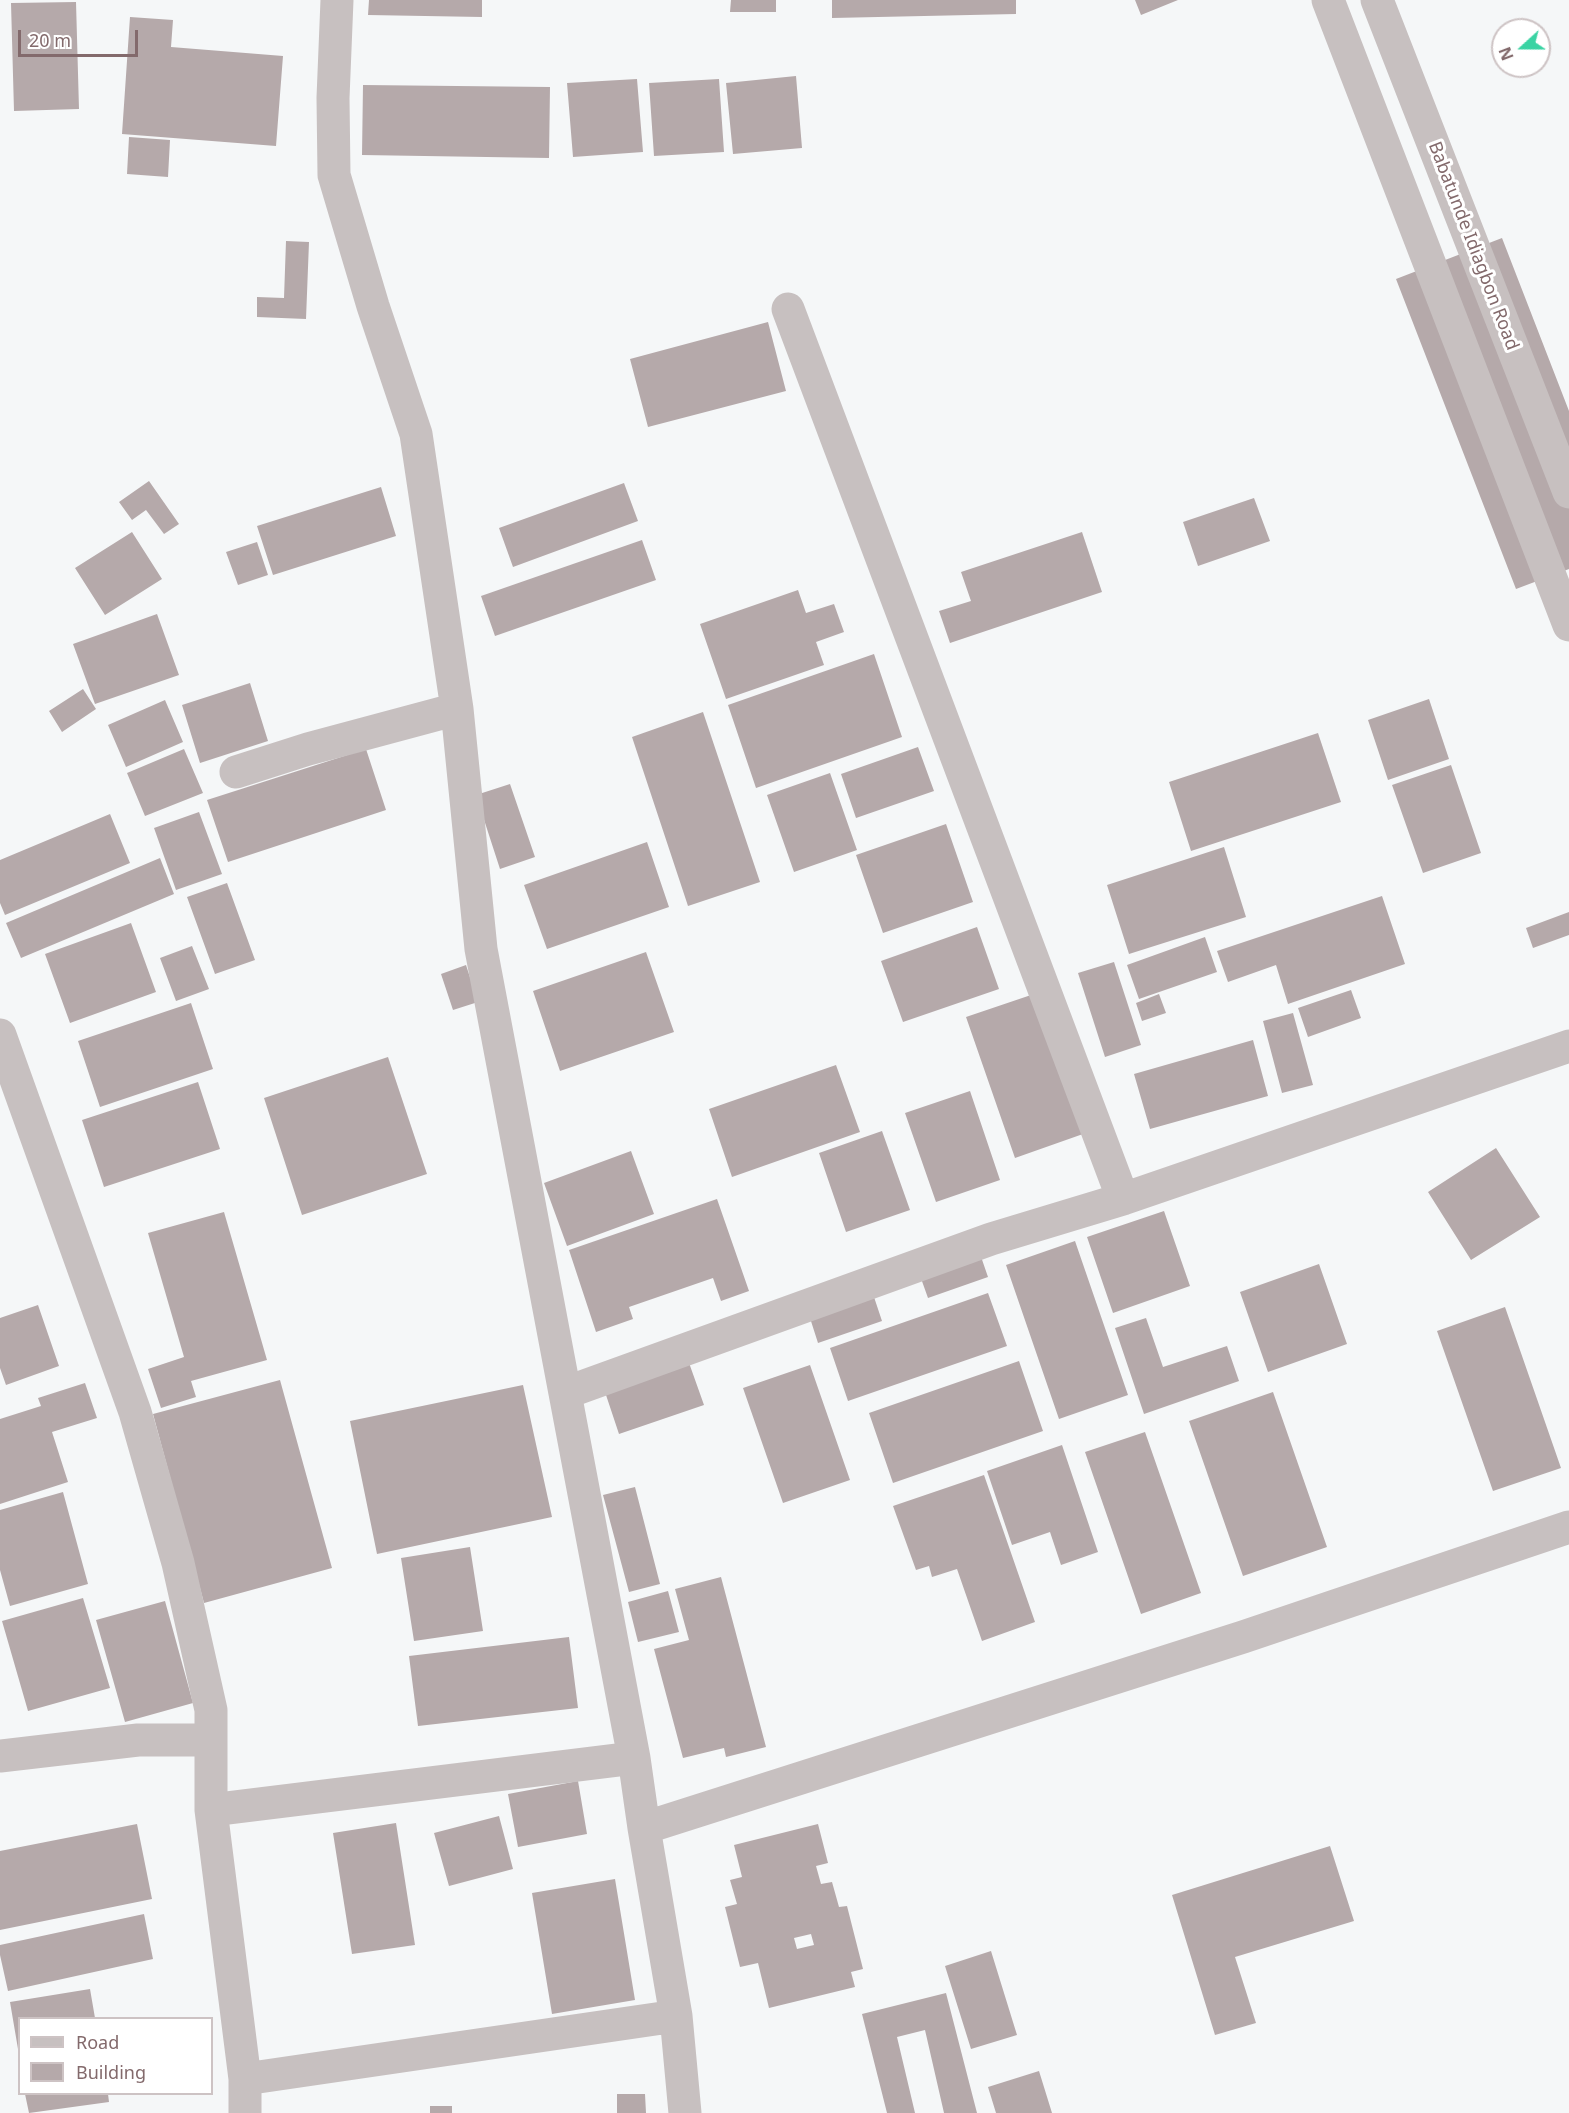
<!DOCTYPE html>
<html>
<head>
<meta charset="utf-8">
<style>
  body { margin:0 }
  #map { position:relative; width:1569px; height:2113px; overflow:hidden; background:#f5f7f8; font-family:"Noto Sans",sans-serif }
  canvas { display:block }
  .legend { position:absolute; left:18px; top:2017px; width:195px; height:78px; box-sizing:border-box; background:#fff; border:2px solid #cdc3c4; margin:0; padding:8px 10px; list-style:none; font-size:18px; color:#836a6c }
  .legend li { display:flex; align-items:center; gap:12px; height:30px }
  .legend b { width:30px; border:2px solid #cdc3c4 }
  .north { position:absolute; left:1491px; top:18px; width:60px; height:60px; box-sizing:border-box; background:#fff; border:2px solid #cdc3c4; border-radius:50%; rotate:249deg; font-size:16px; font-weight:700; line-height:24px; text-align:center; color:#836a6c }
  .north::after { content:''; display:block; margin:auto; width:21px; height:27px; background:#3ad3a3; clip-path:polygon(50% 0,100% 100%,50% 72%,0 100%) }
  .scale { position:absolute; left:18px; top:30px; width:120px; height:27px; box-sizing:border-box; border:3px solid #836a6c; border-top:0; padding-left:8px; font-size:18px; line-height:21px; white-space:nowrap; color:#836a6c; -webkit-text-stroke:4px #fff; paint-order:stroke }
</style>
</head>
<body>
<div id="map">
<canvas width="1569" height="2113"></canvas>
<ul class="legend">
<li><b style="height:8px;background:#c7c0c0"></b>Road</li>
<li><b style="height:16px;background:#b5a9aa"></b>Building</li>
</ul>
<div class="north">N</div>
<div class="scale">20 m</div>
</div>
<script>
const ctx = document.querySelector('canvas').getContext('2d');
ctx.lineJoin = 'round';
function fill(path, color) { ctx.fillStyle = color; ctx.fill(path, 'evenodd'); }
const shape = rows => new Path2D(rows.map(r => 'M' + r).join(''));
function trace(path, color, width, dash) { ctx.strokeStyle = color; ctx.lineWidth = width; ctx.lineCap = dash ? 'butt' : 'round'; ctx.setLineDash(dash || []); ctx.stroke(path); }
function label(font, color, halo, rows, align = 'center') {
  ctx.font = font + ' "Noto Sans",sans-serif'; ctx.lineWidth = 6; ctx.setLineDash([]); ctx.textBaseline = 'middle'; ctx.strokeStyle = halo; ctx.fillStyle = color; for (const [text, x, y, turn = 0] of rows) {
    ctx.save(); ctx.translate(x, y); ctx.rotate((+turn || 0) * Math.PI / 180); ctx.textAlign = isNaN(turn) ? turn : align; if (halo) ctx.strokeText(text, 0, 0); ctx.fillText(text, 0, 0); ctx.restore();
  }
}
const building = shape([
  [369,0,482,0,482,17,368,15],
  [731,0,776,0,776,12,730,12],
  [832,0,1016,0,1016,14,832,18],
  [1135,0,1178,0,1141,15],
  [76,2,79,109,14,111,11,3],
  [130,17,173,20,171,47,283,56,276,146,122,134],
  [796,76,802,148,733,154,726,83],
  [637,79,643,152,573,157,567,83],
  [719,79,724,152,654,156,649,83],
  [363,85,550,87,549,158,362,155],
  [129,137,170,140,168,177,127,174],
  [1502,238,1569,411,1569,569,1516,589,1396,279],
  [286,241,309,242,306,319,257,317,257,297,284,298],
  [768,322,786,391,648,427,630,359],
  [149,481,179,524,164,534,146,510,132,520,119,502],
  [624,483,638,521,513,567,499,528],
  [381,487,396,536,273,575,257,526],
  [1254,498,1270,541,1198,566,1183,522],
  [132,532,162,579,105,615,75,568],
  [1082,532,1102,592,950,643,939,611,971,601,961,572],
  [642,540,656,580,495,636,481,596],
  [257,542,268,575,238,585,226,552],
  [798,590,806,613,834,604,844,632,816,642,824,665,726,699,700,624],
  [157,614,179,675,95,704,73,644],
  [874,654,902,737,756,788,728,705],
  [250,683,268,741,200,763,182,705],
  [83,689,96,709,62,732,49,711],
  [1429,699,1449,759,1388,780,1368,720],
  [165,700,183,742,126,767,108,725],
  [703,712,760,882,688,906,632,737],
  [1318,733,1341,802,1191,851,1169,782],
  [918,747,934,791,856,818,841,774],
  [184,749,203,793,145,816,127,773],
  [366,749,386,810,228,862,207,800],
  [1451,765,1481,853,1423,873,1392,785],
  [830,773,857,850,794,872,767,795],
  [510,784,535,857,500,869,476,795],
  [199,812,222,874,176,890,154,828],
  [110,814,130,863,5,915,0,903,0,860],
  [946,824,973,902,883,933,856,855],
  [647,842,669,907,547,949,524,885],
  [1224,847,1246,917,1129,954,1107,885],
  [160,858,174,894,21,958,6,923],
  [227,883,255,960,215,974,187,897],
  [1382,896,1405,964,1288,1004,1276,965,1228,982,1217,951],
  [1569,912,1569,935,1533,948,1526,928],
  [131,923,156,992,70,1023,45,954],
  [977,927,999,989,903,1022,881,961],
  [1205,937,1217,972,1139,999,1127,965],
  [192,946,209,989,176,1001,160,958],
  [646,952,674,1032,560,1071,533,991],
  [1114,962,1141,1045,1105,1057,1078,973],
  [466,965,478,1002,453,1010,441,974],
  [1351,990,1361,1018,1308,1037,1298,1008],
  [1034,994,1083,1134,1015,1158,966,1017],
  [1159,994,1166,1013,1142,1021,1136,1003],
  [191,1003,213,1069,100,1107,78,1041],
  [1293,1013,1313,1085,1282,1093,1263,1021],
  [1253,1040,1268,1096,1150,1129,1134,1074],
  [388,1057,427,1174,302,1215,264,1098],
  [836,1065,860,1132,732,1177,709,1109],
  [198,1082,220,1149,104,1187,82,1120],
  [970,1091,1000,1180,936,1202,905,1113],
  [882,1131,910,1210,846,1232,819,1153],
  [1496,1148,1540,1217,1471,1260,1428,1192],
  [631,1151,654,1214,567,1246,544,1183],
  [717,1199,749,1291,721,1301,713,1278,629,1307,633,1319,596,1332,569,1250],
  [1164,1211,1190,1286,1113,1313,1087,1237],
  [224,1212,267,1360,191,1381,196,1397,161,1408,148,1369,184,1357,148,1233],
  [1075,1241,1128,1395,1059,1419,1006,1265],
  [978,1248,988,1277,928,1298,918,1270],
  [1319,1264,1347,1344,1268,1372,1240,1292],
  [988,1293,1007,1346,848,1401,830,1348],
  [874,1297,882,1321,818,1343,810,1318],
  [38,1305,59,1366,6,1385,0,1368,0,1318],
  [1505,1307,1561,1468,1493,1491,1437,1331],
  [1146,1318,1163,1367,1227,1346,1239,1381,1144,1414,1115,1328],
  [688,1360,704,1405,619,1434,604,1389],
  [1019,1361,1043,1431,893,1483,869,1413],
  [810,1365,850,1480,783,1503,743,1388],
  [280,1380,332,1568,204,1603,153,1414],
  [85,1383,97,1418,52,1432,68,1482,0,1504,0,1419,41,1406,38,1398],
  [523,1385,552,1517,377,1554,350,1421],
  [1273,1392,1327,1547,1243,1576,1189,1421],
  [1145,1432,1201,1593,1141,1614,1085,1452],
  [1062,1445,1098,1552,1061,1565,1050,1532,1012,1545,987,1471],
  [984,1475,1035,1622,982,1641,957,1569,932,1577,929,1566,916,1570,893,1506],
  [635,1487,660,1584,629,1592,603,1495],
  [63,1492,88,1584,10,1606,0,1570,0,1510],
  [470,1547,483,1631,414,1641,401,1558],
  [721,1577,766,1747,726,1757,724,1748,683,1758,654,1649,689,1640,675,1589],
  [668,1591,679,1632,638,1642,628,1602],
  [83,1598,110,1688,28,1711,2,1621],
  [165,1601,193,1703,125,1722,96,1620],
  [569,1637,578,1708,418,1726,409,1656],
  [578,1781,587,1834,518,1847,508,1794],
  [499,1816,513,1869,449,1886,434,1833],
  [396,1823,415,1945,352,1954,333,1833],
  [137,1824,152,1899,0,1930,0,1851],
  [818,1824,828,1863,816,1866,821,1884,832,1882,839,1907,847,1906,863,1969,851,1972,855,1987,769,2008,758,1963,740,1967,725,1907,737,1904,730,1880,742,1877,734,1845],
  [811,1934,814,1945,797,1949,794,1938],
  [1330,1846,1354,1921,1235,1957,1256,2023,1215,2035,1172,1895],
  [615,1879,635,2000,552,2014,532,1893],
  [144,1914,153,1959,8,1991,0,1955,0,1945],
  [991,1951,1017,2035,971,2049,945,1966],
  [90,1989,95,2018,20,2018,18,2049,10,2002],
  [946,1993,977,2113,944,2113,925,2030,897,2037,915,2113,887,2113,862,2014],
  [1039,2071,1052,2113,996,2113,988,2087],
  [25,2094,108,2094,109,2102,29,2113],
  [617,2094,645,2094,646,2113,617,2113],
  [430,2106,452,2106,452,2113,430,2113]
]);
const minor = shape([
  [337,0,333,98,334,175,373,306,416,434,457,709,481,949,634,1758,644,1828,676,2016,685,2113],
  [1328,0,1569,625],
  [1377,0,1569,492],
  [788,309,1123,1199],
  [236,772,308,749,457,709],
  [0,1035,135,1412,178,1563,211,1710,211,1810,245,2079,245,2113],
  [565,1393,991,1239,1123,1199,1569,1046],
  [0,1756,138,1740,210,1740],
  [211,1810,634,1758],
  [644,1828,1243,1637,1569,1527],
  [245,2079,676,2016]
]);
const streetNames = [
  ["Babatunde Idiagbon Road",1473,246,69]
];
fill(building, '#b5a9aa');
trace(minor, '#c7c0c0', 33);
label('18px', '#836a6c', '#fff', streetNames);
</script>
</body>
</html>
